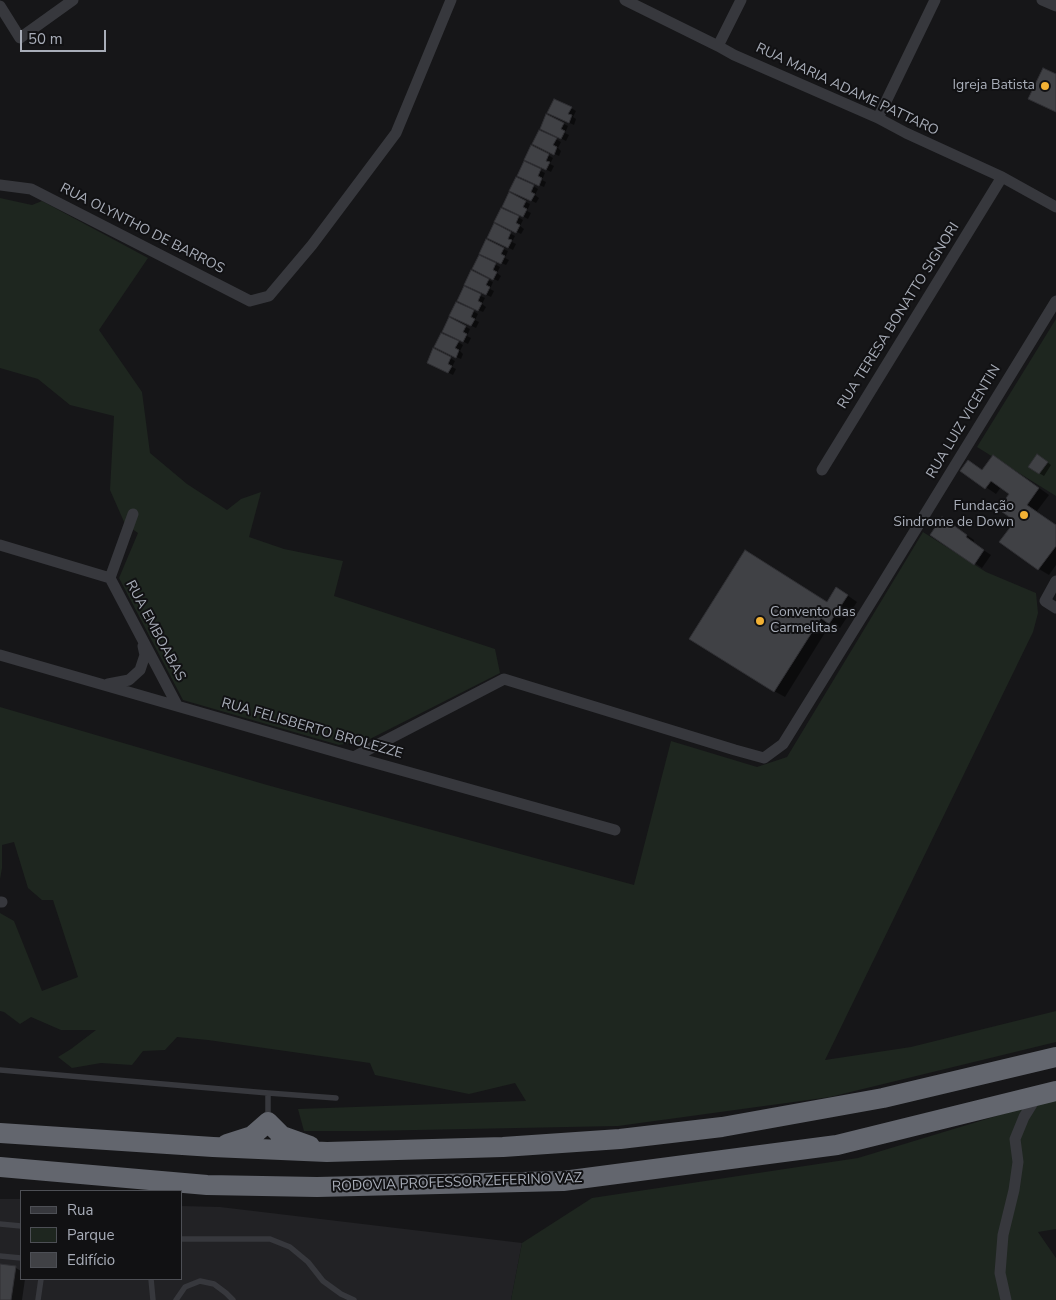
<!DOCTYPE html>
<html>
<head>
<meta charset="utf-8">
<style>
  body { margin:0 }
  #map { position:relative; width:1056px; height:1300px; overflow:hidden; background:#161618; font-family:"Nunito Sans",sans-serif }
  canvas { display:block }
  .legend { position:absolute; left:20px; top:1190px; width:162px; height:90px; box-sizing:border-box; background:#111113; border:1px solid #4d4f55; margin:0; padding:6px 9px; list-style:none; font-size:15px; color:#a8adb8 }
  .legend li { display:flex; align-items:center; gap:10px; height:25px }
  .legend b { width:25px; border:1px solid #4d4f55 }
  .scale { position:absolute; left:20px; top:30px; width:86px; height:22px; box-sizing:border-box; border:2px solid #a8adb8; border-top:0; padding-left:6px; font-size:15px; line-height:18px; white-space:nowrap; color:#a8adb8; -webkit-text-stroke:4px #111113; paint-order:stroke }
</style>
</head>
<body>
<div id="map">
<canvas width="1056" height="1300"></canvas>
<ul class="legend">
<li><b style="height:6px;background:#37383d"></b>Rua</li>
<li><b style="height:14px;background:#1e261f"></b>Parque</li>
<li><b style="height:14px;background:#404145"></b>Edifício</li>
</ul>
<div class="scale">50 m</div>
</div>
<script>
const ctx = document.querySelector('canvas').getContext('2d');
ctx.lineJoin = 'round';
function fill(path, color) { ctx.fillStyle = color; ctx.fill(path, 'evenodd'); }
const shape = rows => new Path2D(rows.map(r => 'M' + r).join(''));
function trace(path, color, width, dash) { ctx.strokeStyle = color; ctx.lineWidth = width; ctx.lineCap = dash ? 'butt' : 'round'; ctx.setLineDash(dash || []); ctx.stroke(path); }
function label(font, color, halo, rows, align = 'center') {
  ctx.font = font + ' "Nunito Sans",sans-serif'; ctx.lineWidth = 4; ctx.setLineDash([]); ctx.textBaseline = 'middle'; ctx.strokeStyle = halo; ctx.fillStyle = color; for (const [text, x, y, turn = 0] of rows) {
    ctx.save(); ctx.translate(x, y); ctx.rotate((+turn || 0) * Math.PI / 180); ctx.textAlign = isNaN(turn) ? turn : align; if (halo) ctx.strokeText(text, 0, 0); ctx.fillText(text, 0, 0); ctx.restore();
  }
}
const built = shape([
  [0,1199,21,1199,21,1279,181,1279,181,1206,220,1207,522,1243,511,1300,0,1300]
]);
const green = shape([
  [0,198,32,205,42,201,148,258,99,330,142,392,150,453,187,484,227,510,241,499,261,492,249,537,284,549,343,561,334,596,495,649,500,673,368,740,339,745,183,700,119,578,138,533,125,524,110,490,114,416,70,405,38,379,0,368],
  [1056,319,1056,496,977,447],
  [923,532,986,572,1036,593,1038,613,1033,632,825,1060,911,1047,1056,1011,1056,1042,830,1097,618,1126,366,1131,304,1131,298,1109,526,1101,515,1083,469,1094,375,1075,370,1063,208,1040,177,1037,165,1050,143,1051,132,1065,101,1063,72,1068,58,1057,71,1049,96,1030,61,1030,31,1017,20,1024,4,1012,0,1011,0,913,14,921,42,991,78,977,53,900,42,900,28,888,14,842,2,845,2,868,0,879,0,707,267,785,634,885,671,741,757,767,787,757],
  [1056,1098,1056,1229,1038,1232,1056,1258,1056,1300,511,1300,522,1243,592,1198,858,1158]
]);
const shadow = shape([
  [571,108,576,111,573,117,576,119,574,125,553,115],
  [564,124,568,126,565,133,569,135,566,141,546,131],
  [556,139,561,142,558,148,561,151,559,156,538,146],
  [548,155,553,158,550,164,554,166,551,172,531,162],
  [525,163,545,173,542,180,546,182,544,187,523,178],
  [533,186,538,189,535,195,539,198,536,203,516,193],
  [510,194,530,204,527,211,531,213,528,219,508,209],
  [518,217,523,220,520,226,524,229,521,234,501,224],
  [494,225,515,236,512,242,516,244,513,250,493,240],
  [503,249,508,251,505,258,509,260,506,265,486,256],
  [479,256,500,267,497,273,501,276,498,281,478,271],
  [488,280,493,282,490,289,494,291,491,297,470,287],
  [464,288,485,298,482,304,486,307,483,312,463,303],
  [473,311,478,314,475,320,479,322,476,328,455,318],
  [466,327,470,329,467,336,471,338,468,344,448,334],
  [458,342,463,345,460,351,463,354,461,359,440,350],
  [450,358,455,361,452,367,456,369,453,375,433,365],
  [993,456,1003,462,1049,495,1037,511,1056,525,1056,565,1049,575,1039,569,1001,542,1016,521,1011,494,1001,487,996,494,962,471,969,462,983,471],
  [1042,458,1051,465,1044,476,1039,473],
  [950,523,974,540,973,543,991,555,982,568,932,535],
  [847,595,857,602,840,628,831,623,785,697,774,691,827,603],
  [0,1265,16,1268,21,1271,21,1279,25,1279,22,1300,0,1300]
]);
const building = shape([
  [1043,68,1056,74,1056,112,1028,99,1043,68],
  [554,99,572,107,568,114,572,115,569,123,547,113,554,99],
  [546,114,564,123,561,129,565,131,561,139,540,129,546,114],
  [539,130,557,138,553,145,557,147,554,155,532,144,539,130],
  [531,145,549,154,546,161,550,162,546,170,524,160,531,145],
  [524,161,541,169,538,176,542,178,539,186,517,176,524,161],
  [516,177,534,185,531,192,535,194,531,201,509,191,516,177],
  [509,192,526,201,523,207,527,209,523,217,502,207,509,192],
  [501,208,519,216,516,223,520,225,516,233,494,222,501,208],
  [494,223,511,232,508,239,512,240,508,248,487,238,494,223],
  [486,239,504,248,501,254,505,256,501,264,479,254,486,239],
  [479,255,496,263,493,270,497,272,493,280,472,269,479,255],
  [471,270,489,279,486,285,490,287,486,295,464,285,471,270],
  [464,286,481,294,478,301,482,303,478,311,457,301,464,286],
  [456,302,474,310,471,317,475,319,471,326,449,316,456,302],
  [449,317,466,326,463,332,467,334,463,342,442,332,449,317],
  [441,333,459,341,455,348,459,350,456,358,434,347,441,333],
  [433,348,451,357,448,364,452,366,448,373,427,363,433,348],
  [1037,454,1048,462,1039,474,1028,467,1037,454],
  [993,455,1039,488,1027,505,1056,525,1056,546,1038,570,999,542,1015,521,998,509,1009,494,991,481,985,489,960,471,968,460,982,470,993,455],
  [942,517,967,535,966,537,984,550,974,565,930,535,942,517],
  [745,550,827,602,836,587,848,595,829,624,821,618,774,692,689,639,745,550],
  [0,1264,16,1266,11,1300,0,1300,0,1264]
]);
const service = shape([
  [0,1070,268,1093,336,1098],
  [268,1093,268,1119],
  [0,1224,21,1226],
  [181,1239,270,1239,290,1247,308,1262,323,1281,341,1294,354,1300],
  [0,1256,21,1258],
  [151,1279,153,1300],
  [38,1300,41,1279],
  [176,1300,185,1287,200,1281,214,1284,226,1293,233,1300]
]);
const minor = shape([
  [625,0,718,46,734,55,878,118,906,133,1002,177,1056,207],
  [1042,0,1056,6],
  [0,6,20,38,73,0],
  [718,46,741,0],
  [878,118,935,0],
  [0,185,31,189,250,301,269,296,312,245,396,133,451,0],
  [822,470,1002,177],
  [133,514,110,578,177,705],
  [0,545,110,578],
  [1056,581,1045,601,1056,608],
  [0,655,354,757,615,830],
  [108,684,129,680,140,670,145,655,143,646],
  [354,757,504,679,735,750,764,758,783,744,881,586,1056,301],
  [0,902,2,902],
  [1006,1300,1000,1273,1003,1235,1014,1190,1018,1162,1015,1139,1024,1117,1037,1096]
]);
const motorway = shape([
  [0,1133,213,1147,327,1152,503,1147,620,1139,722,1127,883,1098,1056,1057],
  [227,1144,252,1136,268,1122,282,1136,310,1146],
  [0,1167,207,1185,317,1187,563,1181,837,1145,1056,1091]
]);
const markers = [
  [1045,86,5,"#f2b134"],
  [1024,515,5,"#f2b134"],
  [760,621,5,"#f2b134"]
];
const poiNames = [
  ["Igreja Batista",1035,86],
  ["Fundação",1014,507],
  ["Sindrome de Down",1014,523],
  ["Convento das",770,613,"left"],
  ["Carmelitas",770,629,"left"]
];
const streetNames = [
  ["RUA MARIA ADAME PATTARO",847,90,25],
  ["RUA OLYNTHO DE BARROS",142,229,27],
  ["RUA TERESA BONATTO SIGNORI",899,316,-58],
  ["RUA LUIZ VICENTIN",964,422,-59],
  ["RUA EMBOABAS",155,631,62],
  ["RUA FELISBERTO BROLEZZE",312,729,16],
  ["RODOVIA PROFESSOR ZEFERINO VAZ",457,1183,-2]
];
fill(built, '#222225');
fill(green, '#1e261f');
fill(shadow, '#0007');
fill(building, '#404145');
trace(building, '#303034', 1);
trace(service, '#37383d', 5.5);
trace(minor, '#37383d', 11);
trace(motorway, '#63666e', 20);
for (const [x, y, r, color] of markers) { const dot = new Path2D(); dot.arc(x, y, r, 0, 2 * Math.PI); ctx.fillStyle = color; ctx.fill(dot); trace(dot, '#111113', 2); }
label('14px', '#a8adb8', '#111113', poiNames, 'right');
label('14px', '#a8adb8', '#111113', streetNames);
</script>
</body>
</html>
